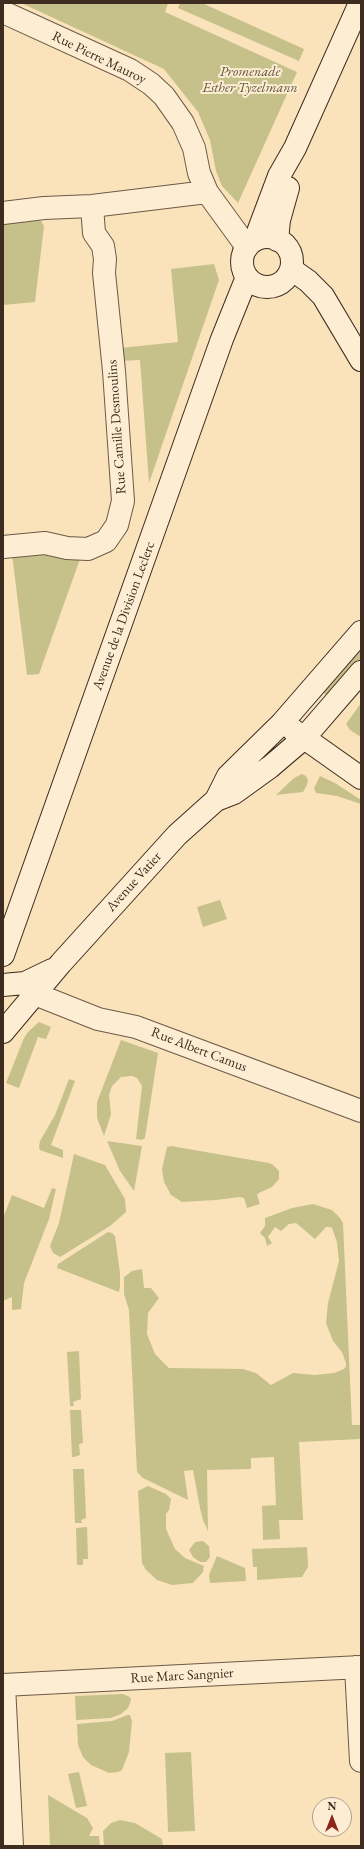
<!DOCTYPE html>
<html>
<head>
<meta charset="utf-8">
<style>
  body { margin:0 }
  #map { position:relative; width:364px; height:1849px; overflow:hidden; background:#fae3bb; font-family:"EB Garamond",serif }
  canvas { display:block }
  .frame { position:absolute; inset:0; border:4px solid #3d2c1f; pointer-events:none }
  .north { position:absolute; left:312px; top:1797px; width:40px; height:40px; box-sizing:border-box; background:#fcedd3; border:1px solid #b0a08b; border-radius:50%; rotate:0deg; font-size:11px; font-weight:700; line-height:16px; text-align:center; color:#3d2c1f }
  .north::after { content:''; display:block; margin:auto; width:14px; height:18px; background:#8f2418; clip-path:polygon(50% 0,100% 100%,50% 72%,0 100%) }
</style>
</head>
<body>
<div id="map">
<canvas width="364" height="1849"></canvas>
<div class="frame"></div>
<div class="north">N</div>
</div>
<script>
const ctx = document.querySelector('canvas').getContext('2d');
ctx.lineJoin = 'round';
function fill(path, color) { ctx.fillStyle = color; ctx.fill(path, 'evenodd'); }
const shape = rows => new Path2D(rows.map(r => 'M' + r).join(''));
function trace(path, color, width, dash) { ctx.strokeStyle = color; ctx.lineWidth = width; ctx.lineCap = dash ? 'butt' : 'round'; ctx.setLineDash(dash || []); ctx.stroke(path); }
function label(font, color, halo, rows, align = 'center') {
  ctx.font = font + ' "EB Garamond",serif'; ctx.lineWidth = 4; ctx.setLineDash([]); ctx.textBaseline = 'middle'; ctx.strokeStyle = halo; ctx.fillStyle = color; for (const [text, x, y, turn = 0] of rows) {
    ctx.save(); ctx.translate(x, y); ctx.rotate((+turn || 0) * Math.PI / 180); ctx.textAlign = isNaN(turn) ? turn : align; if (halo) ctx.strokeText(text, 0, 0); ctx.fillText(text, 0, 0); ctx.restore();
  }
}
const green = shape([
  [21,3,168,3,165,12,297,72,238,203,222,186,216,171,210,140,198,112,164,69],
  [180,3,202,3,304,49,299,61,178,8],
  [35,218,41,221,44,226,35,302,3,305,3,221],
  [214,264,219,280,149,483,140,360,120,361,120,348,178,342,171,269],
  [49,550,80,559,39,674,27,675,12,554],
  [361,646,361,660,328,697,321,690],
  [361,703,360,723,361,737,350,730,346,724],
  [302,774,306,776,308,780,307,785,303,792,276,795,294,778],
  [320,776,335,783,361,800,361,804,337,796,316,793,314,788],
  [220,900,227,919,203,927,197,907],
  [39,1022,51,1027,46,1039,38,1037,19,1088,6,1083,24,1038,28,1032],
  [121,1040,158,1053,145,1138,142,1140,136,1139,142,1086,137,1078,132,1076,121,1077,112,1086,109,1095,111,1114,104,1136,97,1118,97,1102],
  [69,1079,75,1081,51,1145,63,1150,63,1158,40,1150,39,1147,40,1141,55,1115],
  [107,1141,142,1146,134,1191,120,1171],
  [171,1146,269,1163,273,1165,279,1171,279,1179,272,1187,259,1193,257,1195,260,1204,247,1208,244,1198,240,1197,216,1200,182,1202,171,1195,164,1182,162,1169,167,1147],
  [74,1154,105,1165,125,1199,126,1212,110,1226,60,1257,53,1253,50,1246,59,1223],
  [52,1188,56,1189,49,1219,24,1283,21,1309,12,1310,12,1297,3,1301,3,1218,12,1195,44,1208],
  [313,1204,332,1210,340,1218,343,1223,352,1425,360,1425,360,1439,299,1442,303,1520,279,1520,280,1539,263,1540,263,1535,262,1506,276,1505,274,1457,251,1458,251,1469,207,1470,208,1531,203,1520,200,1508,193,1470,184,1471,188,1500,143,1478,137,1472,129,1310,124,1294,124,1277,132,1271,142,1269,144,1288,151,1288,159,1298,148,1313,147,1334,155,1354,169,1368,243,1369,256,1373,271,1385,293,1373,315,1375,334,1373,344,1369,346,1366,346,1363,342,1352,333,1341,326,1323,328,1303,339,1261,337,1242,332,1228,330,1227,326,1227,315,1239,296,1223,289,1224,281,1231,275,1227,268,1237,272,1243,267,1246,265,1238,260,1233,265,1226,265,1218,292,1208],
  [108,1232,112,1233,115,1236,120,1273,120,1287,119,1292,57,1268,58,1264],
  [79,1351,81,1399,73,1402,74,1406,70,1406,67,1352],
  [70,1410,81,1410,83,1443,79,1444,80,1455,74,1457,72,1457],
  [73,1469,84,1469,86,1518,81,1520,82,1523,75,1523],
  [148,1486,166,1494,171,1499,169,1510,166,1514,166,1529,175,1549,185,1558,204,1566,203,1572,193,1583,172,1585,157,1580,146,1570,142,1563,138,1491],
  [87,1527,88,1559,83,1559,83,1565,77,1565,76,1528],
  [203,1541,209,1546,210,1557,206,1562,200,1562,193,1557,189,1550,195,1542],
  [307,1547,308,1567,302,1577,257,1580,257,1567,253,1567,252,1549],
  [217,1556,245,1568,246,1581,210,1583,209,1575],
  [123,1694,130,1697,131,1700,128,1708,121,1714,111,1718,76,1720,75,1696],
  [128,1715,130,1715,132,1721,129,1752,122,1770,118,1772,109,1773,91,1765,83,1757,78,1745,77,1724,112,1721],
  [191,1752,195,1831,168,1832,165,1753],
  [79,1772,87,1806,76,1808,68,1774],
  [48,1795,87,1818,93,1828,89,1836,99,1836,100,1846,50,1846],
  [120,1820,135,1823,162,1839,163,1846,104,1846,103,1831,111,1823]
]);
const street = shape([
  [3,12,130,70,151,84,164,96,183,123,194,148,199,173,207,192,247,247],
  [3,213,44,208,92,206,207,192],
  [3,547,45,543,67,548,88,549,106,541,117,525,123,501,114,371,104,273,105,259,103,246,94,233,92,206],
  [35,994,98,1019,136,1027,361,1111],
  [356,1667,361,1761],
  [3,1685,361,1667],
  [4,1685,12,1846]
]);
const secondary = shape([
  '242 262a25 25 0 1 1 50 0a25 25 0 1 1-50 0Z',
  [255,240,279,176,295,148,360,3],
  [277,240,279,220,288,188],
  [291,269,308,281,323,296,361,360],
  [293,730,361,778],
  [216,800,228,776,282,723,361,632],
  [3,955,222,339,247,277],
  [3,985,25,983,52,970],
  [3,1032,61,963,177,835,216,800,234,793,270,767,304,738,361,672]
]);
const streetNames = [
  ["Rue Pierre Mauroy",99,58,26],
  ["Rue Camille Desmoulins",117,427,-94],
  ["Avenue de la Division Leclerc",124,616,-70],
  ["Avenue Vatier",134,882,-48],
  ["Rue Albert Camus",199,1050,21],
  ["Rue Marc Sangnier",182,1676,-3]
];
const parkNames = [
  ["Promenade",250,72],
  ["Esther Tyzelmann",250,88]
];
fill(green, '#c6c18b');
trace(street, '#6c5a46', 24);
trace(secondary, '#3d2c1f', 24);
trace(street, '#fcedd3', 22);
trace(secondary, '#fcedd3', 22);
label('14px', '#3d2c1f', '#fcedd3', streetNames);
label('italic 14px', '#5f513a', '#fcedd3', parkNames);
</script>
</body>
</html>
